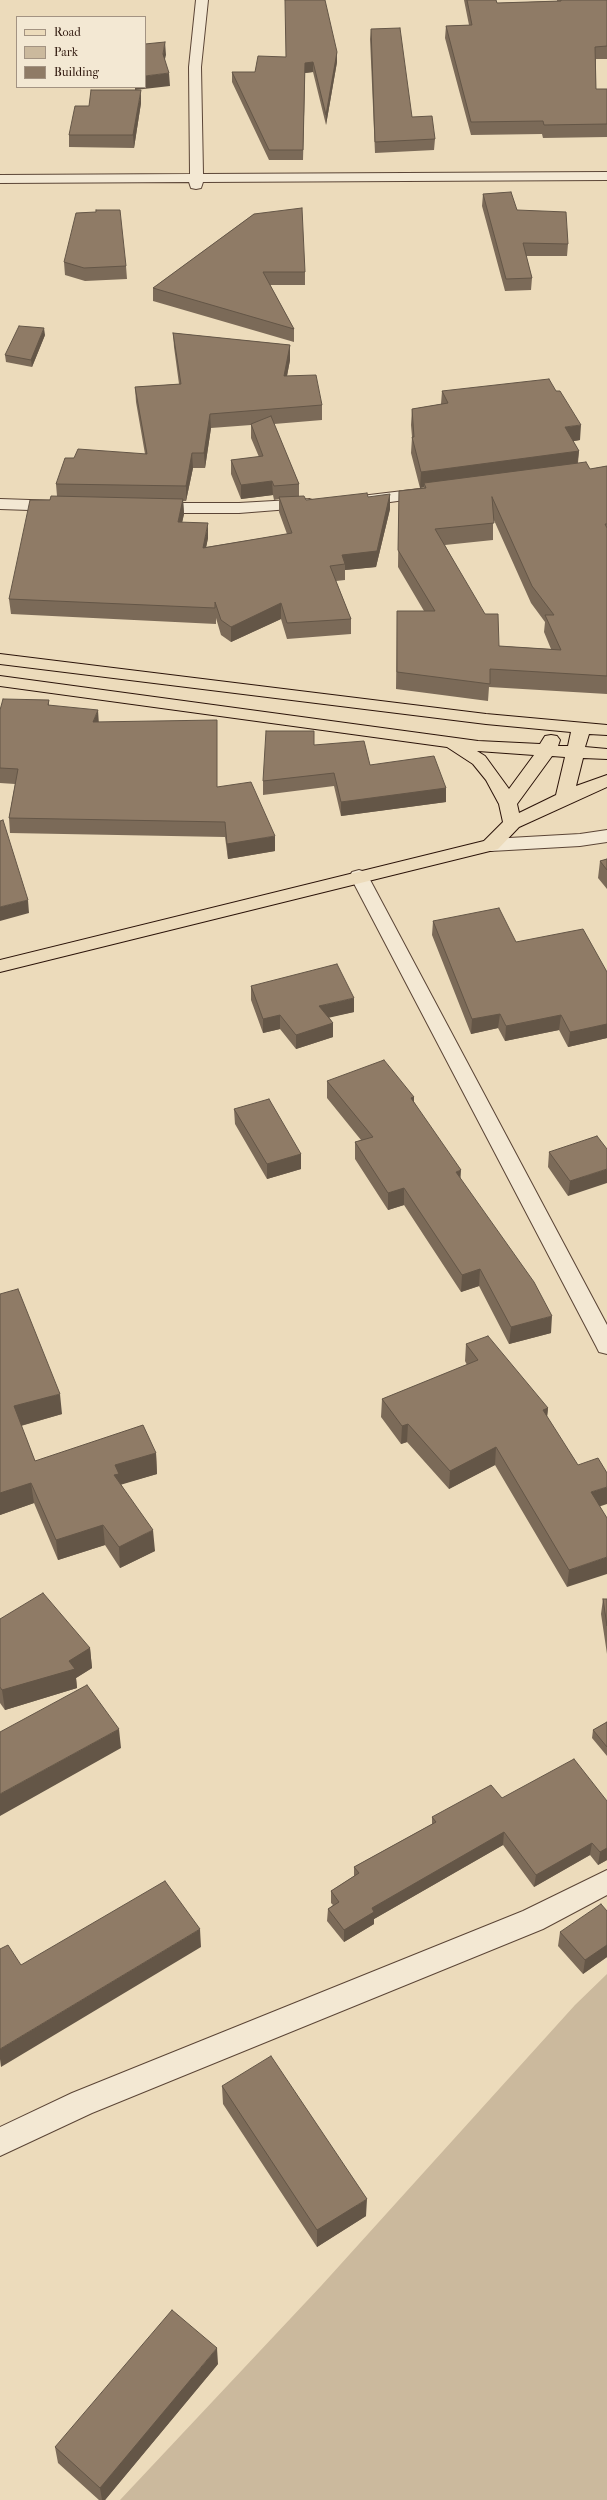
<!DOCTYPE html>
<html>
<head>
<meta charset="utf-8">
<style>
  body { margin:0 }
  #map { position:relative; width:607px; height:2500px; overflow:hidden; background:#ecdbbb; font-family:"IM FELL French Canon",serif }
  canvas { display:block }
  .legend { position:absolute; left:16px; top:16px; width:130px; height:72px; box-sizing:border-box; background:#f3e8d3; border:1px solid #a39382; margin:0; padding:5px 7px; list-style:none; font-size:12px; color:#2b1309 }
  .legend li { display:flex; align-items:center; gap:8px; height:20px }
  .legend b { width:20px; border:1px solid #a39382 }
</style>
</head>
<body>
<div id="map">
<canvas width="607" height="2500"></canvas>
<ul class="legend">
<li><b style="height:5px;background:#ecdbbb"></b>Road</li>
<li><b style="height:11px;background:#cbb99d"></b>Park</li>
<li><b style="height:11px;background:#8f7b66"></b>Building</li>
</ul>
</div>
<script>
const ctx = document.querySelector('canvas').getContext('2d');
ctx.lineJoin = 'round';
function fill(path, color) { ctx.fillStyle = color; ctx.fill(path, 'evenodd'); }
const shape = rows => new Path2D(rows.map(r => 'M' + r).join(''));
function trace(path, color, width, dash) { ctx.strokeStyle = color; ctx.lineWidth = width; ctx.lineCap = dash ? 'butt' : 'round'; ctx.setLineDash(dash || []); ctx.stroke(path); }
const green = shape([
  [607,1974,607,2500,120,2500,321,2286,575,2005]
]);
const minor = shape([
  [196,0,208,0,201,67,203,174,607,172,607,180,203,182,201,188,196,189,191,188,189,182,0,183,0,175,190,174,189,67,196,0],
  [428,488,436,493,434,496,361,506,353,501,361,496,428,488],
  [0,499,59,501,67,506,59,511,0,509,0,499],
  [309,499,315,501,317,504,315,507,239,513,153,513,145,508,153,503,239,503,309,499],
  [607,830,607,842,580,846,491,851,484,849,482,845,484,841,491,839,580,834,607,830],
  [359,870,366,872,368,876,607,1325,607,1354,599,1352,596,1346,350,876,352,872,359,870],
  [607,1870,607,1895,543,1929,92,2113,0,2156,0,2127,72,2093,523,1911,607,1870]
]);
const major = shape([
  [0,654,486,714,607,725,607,735,589,734,585,747,607,749,607,759,583,758,576,786,607,775,607,787,519,827,498,849,0,972,0,960,484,841,503,822,499,804,486,780,473,764,447,747,0,686,0,676,478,741,540,744,545,736,551,735,557,736,560,740,558,746,568,746,571,732,486,724,0,664,0,654],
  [477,751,478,751,534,755,509,789,485,756,477,751],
  [552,756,565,757,556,795,519,813,517,804,552,756]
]);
const wall = shape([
  [464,0,496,0,497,3,557,1,557,0,607,0,607,59,596,59,596,89,607,89,607,137,543,138,542,134,471,135,445,38,446,26,469,25],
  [371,29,412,117,435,139,434,150,375,153,370,39],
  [337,52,337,62,326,125,313,72,305,73,303,160,269,160,232,82,232,72,255,72,286,57],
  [141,103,134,148,69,147,69,135,89,106],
  [483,194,517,210,568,244,567,256,526,256,532,278,531,290,505,291,482,206],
  [254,214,305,272,305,285,270,285,294,329,294,342,153,301,153,288],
  [64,262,126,266,127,279,85,281,65,275],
  [173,333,290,345,290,360,287,376,322,405,322,420,274,424,299,484,299,496,306,500,368,497,390,509,376,567,345,570,345,580,336,581,351,619,351,634,287,639,281,619,231,642,221,635,216,618,216,624,11,614,9,599,50,500,57,496,56,484,74,458,145,454,136,402,135,387,179,384,174,347],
  [251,425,251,438,259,457,231,460,231,474,241,499,273,495,274,500,279,499,279,512,287,534,206,547,208,538,182,522,184,514,183,501,186,501,193,468,205,468,211,428],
  [45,335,32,367,6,362,5,355],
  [442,391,580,440,573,441,579,451,578,463,590,469,607,466,607,694,489,687,488,701,396,689,397,611,424,611,398,567,399,491,424,488,424,487,420,488,411,453,412,437,411,425,412,409,441,404],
  [493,518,531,603,545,622,544,632,551,649,499,646,445,545,493,540],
  [49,700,49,705,99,722,217,787,275,851,228,859,225,837,10,833,9,818,15,784,0,783,0,710],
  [314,745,370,765,446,788,446,802,341,816,334,786,263,795,263,781],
  [607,859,607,889,598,878,600,861],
  [433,921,516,942,607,972,607,1038,568,1047,559,1030,505,1041,498,1028,471,1034,432,935],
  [251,986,354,1012,329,1017,333,1023,333,1037,296,1049,280,1029,263,1033,251,1000],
  [327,1081,414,1097,414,1102,460,1178,551,1333,509,1344,479,1286,461,1292,404,1205,388,1210,355,1159,355,1142,361,1140,327,1098],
  [234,1109,301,1154,301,1169,267,1179,235,1124],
  [607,1149,568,1196,548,1167,549,1152],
  [0,1294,62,1414,21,1426,35,1461,156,1453,157,1474,121,1484,155,1551,120,1568,105,1545,58,1560,34,1503,0,1515],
  [466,1344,548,1408,547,1417,600,1506,567,1587,495,1465,449,1489,407,1442,401,1444,381,1417,382,1399,467,1365,465,1361],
  [603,1599,607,1599,607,1654,601,1614],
  [0,1619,90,1648,92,1668,76,1678,77,1688,5,1710,0,1703],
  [607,1722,607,1756,592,1738,593,1730],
  [502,1798,607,1801,607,1860,598,1865,590,1855,534,1887,503,1845,374,1919,374,1924,344,1942,327,1921,328,1909,333,1905,331,1903,331,1891,354,1876,354,1867,432,1824,432,1817],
  [607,1911,607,1957,583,1974,558,1946,560,1932],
  [222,2086,366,2216,317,2247,223,2104],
  [218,2364,105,2500,99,2500,58,2463,55,2447]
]);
const shadedWall = shape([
  [165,42,166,55,163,67,163,54],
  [337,52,337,62,326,125,326,115],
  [313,62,313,72,305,73,303,160,305,63],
  [169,73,170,86,135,90,135,87,145,87,145,76],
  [141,90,141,103,134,148,133,135],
  [44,328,45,335,32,367,31,360],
  [290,345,290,360,284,391,284,376],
  [210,414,211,428,205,468,204,453],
  [581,425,580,440,563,443,565,427],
  [579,451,577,466,424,483,424,487,420,488,421,472],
  [192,453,193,468,186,501,186,486],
  [272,481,273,495,241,499,241,485],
  [390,494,390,509,376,567,345,570,345,564,342,555],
  [183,499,184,514,179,537,178,522],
  [208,523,208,538,203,563,203,548],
  [281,603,281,619,231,642,231,627],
  [98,710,99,725,93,722],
  [446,788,446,802,341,816,341,802],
  [275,836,275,851,228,859,227,844],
  [28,900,29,913,0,921,0,907],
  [354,998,354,1012,319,1020,319,1006],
  [500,1014,498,1028,471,1034,472,1019],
  [280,1015,280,1029,263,1033,263,1019],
  [561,1015,559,1030,505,1041,506,1026],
  [333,1023,333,1037,296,1049,296,1035],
  [607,1024,607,1038,568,1047,570,1032],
  [414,1097,414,1114,411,1098],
  [301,1154,301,1169,267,1179,267,1164],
  [607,1169,607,1183,568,1196,570,1181],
  [461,1170,460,1187,456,1172],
  [404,1188,404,1205,388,1210,388,1193],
  [480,1269,479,1286,461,1292,462,1275],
  [552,1316,551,1333,509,1344,511,1327],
  [60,1394,62,1414,16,1427,14,1406],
  [548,1408,546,1426,543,1410],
  [408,1424,407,1442,401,1444,402,1426],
  [496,1447,495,1465,449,1489,450,1471],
  [156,1453,157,1474,120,1485,114,1475,115,1465],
  [31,1483,34,1503,0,1515,0,1493],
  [607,1487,607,1504,589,1510,591,1492],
  [103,1525,105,1545,58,1560,56,1540],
  [153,1530,155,1551,120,1568,119,1547],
  [607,1557,607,1574,567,1587,569,1570],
  [90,1648,92,1668,76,1678,77,1688,5,1710,2,1690,69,1661],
  [119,1729,121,1748,0,1816,0,1794],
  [504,1832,503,1845,374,1919,374,1924,344,1942,344,1930,372,1908],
  [592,1843,590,1855,534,1887,536,1875],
  [607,1848,607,1860,598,1865,600,1852],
  [200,1929,201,1947,1,2067,0,2059,0,2049],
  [607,1945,607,1957,583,1974,585,1960],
  [367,2199,366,2216,317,2247,317,2230],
  [217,2348,218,2364,105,2500,102,2500,100,2488]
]);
const building = shape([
  [285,0,325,0,337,52,326,115,313,62,305,63,303,150,269,150,232,72,255,72,258,56,286,57,285,0],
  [467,0,496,0,497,3,561,1,561,0,607,0,607,46,595,47,596,89,607,89,607,124,544,125,543,121,471,122,446,26,472,25,467,0],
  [400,28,412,117,432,116,435,139,375,142,371,29,400,28],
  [165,42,163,54,169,73,145,76,145,44,165,42],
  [91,90,141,90,133,135,69,135,75,106,89,106,91,90],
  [511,192,517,210,566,212,568,244,523,243,532,278,506,279,483,194,511,192],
  [302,208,305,272,263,272,294,329,153,288,254,214,302,208],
  [96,210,120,210,126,266,84,268,64,262,76,213,96,212,96,210],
  [19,326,44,328,31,360,5,355,19,326],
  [173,333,290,345,284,376,316,375,322,405,210,414,204,453,192,453,186,486,56,484,65,458,74,458,78,449,147,454,135,387,181,384,173,333],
  [549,379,556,391,560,391,581,425,565,427,579,451,421,472,412,437,414,437,412,409,448,403,442,391,549,379],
  [271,416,299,484,274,486,272,481,241,485,231,460,263,456,251,424,271,416],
  [586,462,590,469,607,466,607,524,605,524,607,528,607,676,490,669,490,684,397,672,397,611,435,611,398,550,399,491,426,488,424,483,586,462],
  [492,497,532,586,554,615,545,615,561,650,499,646,498,614,485,614,435,529,494,523,492,497],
  [367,493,368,497,390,494,377,551,342,555,345,564,330,566,351,619,287,623,281,603,231,627,221,620,215,602,215,608,9,599,30,500,50,500,51,496,183,499,178,522,208,523,203,548,292,533,279,497,304,496,306,500,367,493],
  [3,699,49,700,48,705,98,710,93,722,217,720,217,787,251,782,275,836,227,844,225,822,9,818,18,769,0,768,0,710,3,699],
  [266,731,314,731,314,745,364,741,370,765,434,756,446,788,341,802,334,773,263,781,266,731],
  [3,820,28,900,0,907,0,821,3,820],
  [607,859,607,870,600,861,607,859],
  [499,908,516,942,583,929,607,972,607,1024,570,1032,561,1015,506,1026,500,1014,472,1019,433,921,499,908],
  [337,964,354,998,319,1006,333,1023,296,1035,280,1015,263,1019,251,986,337,964],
  [384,1060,414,1097,411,1098,461,1170,456,1172,534,1282,552,1316,511,1327,480,1269,462,1275,404,1188,388,1193,355,1142,373,1137,327,1081,384,1060],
  [269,1099,301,1154,267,1164,234,1109,269,1099],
  [597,1136,607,1149,607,1169,570,1181,549,1152,597,1136],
  [18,1289,60,1394,14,1406,35,1461,143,1425,156,1453,115,1465,119,1474,114,1475,153,1530,119,1547,103,1525,56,1540,31,1483,0,1493,0,1294,18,1289],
  [488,1336,548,1408,543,1410,578,1465,598,1458,607,1473,607,1487,591,1492,607,1518,607,1557,569,1570,496,1447,450,1471,408,1424,402,1426,382,1399,478,1360,466,1344,488,1336],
  [43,1593,90,1648,69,1661,75,1669,2,1690,0,1687,0,1619,43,1593],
  [603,1599,607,1599,607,1626,603,1599],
  [87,1685,119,1729,0,1794,0,1732,87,1685],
  [607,1722,607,1747,593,1730,607,1722],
  [574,1759,607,1801,607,1848,600,1852,592,1843,536,1875,504,1832,372,1908,374,1912,344,1930,328,1909,339,1902,331,1891,359,1873,354,1867,436,1822,432,1817,491,1785,502,1798,574,1759],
  [165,1881,200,1929,0,2049,0,1949,8,1945,21,1965,165,1881],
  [601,1904,607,1911,607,1945,585,1960,560,1932,601,1904],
  [271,2056,367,2199,317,2230,222,2086,271,2056],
  [172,2310,217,2348,100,2488,55,2447,172,2310]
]);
fill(green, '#cbb99d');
trace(minor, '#5b4536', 2);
trace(major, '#2b1309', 2);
fill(minor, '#f3e8d3');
fill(major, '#ecdbbb');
fill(wall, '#7b6a58');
fill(shadedWall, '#645647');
fill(building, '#8f7b66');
trace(building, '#645647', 1);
</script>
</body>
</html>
